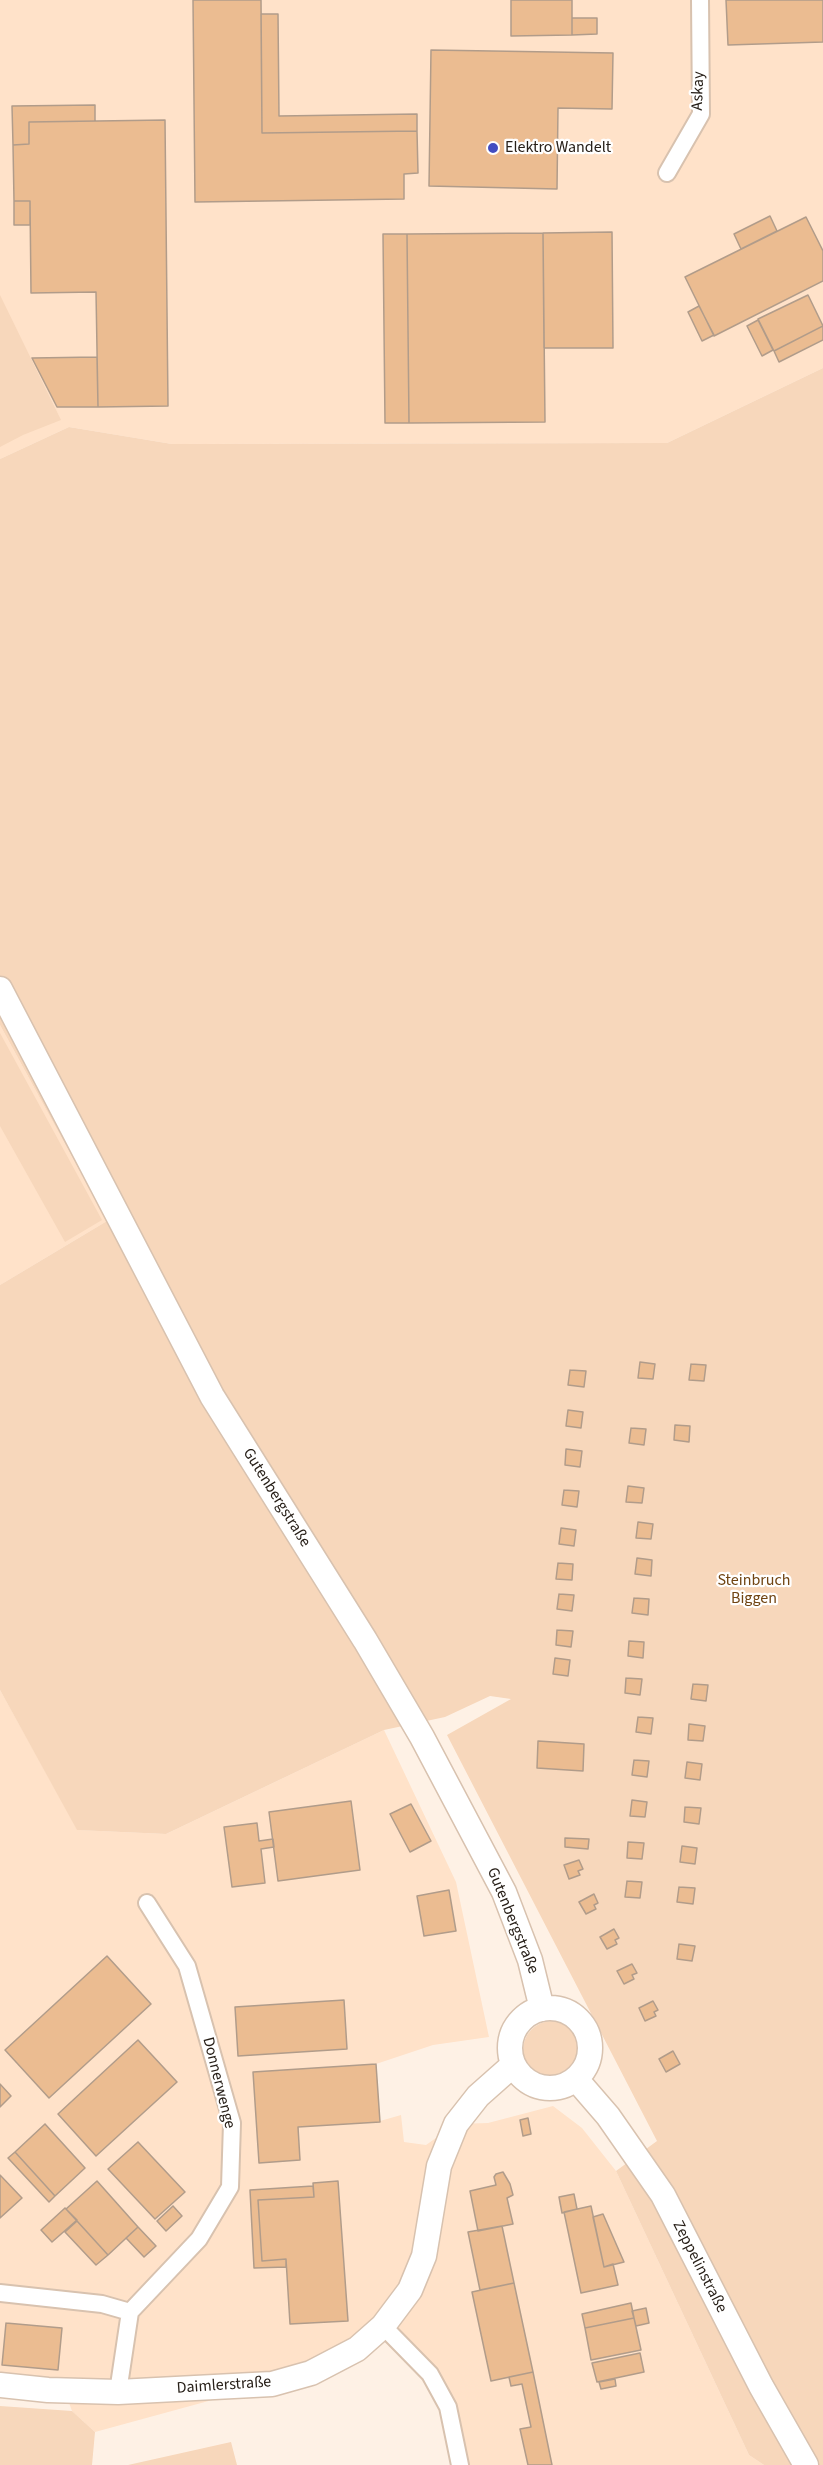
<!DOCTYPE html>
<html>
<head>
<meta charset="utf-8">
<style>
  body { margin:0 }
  canvas { display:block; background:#fef1e5 }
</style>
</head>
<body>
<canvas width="823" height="2465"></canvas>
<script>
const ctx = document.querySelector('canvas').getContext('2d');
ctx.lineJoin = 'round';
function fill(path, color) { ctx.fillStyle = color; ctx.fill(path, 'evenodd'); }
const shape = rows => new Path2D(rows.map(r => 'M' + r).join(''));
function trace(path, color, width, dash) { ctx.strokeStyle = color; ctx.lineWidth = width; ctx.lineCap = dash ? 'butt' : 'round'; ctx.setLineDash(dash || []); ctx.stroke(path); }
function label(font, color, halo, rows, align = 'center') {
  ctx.font = font + ' "Source Sans 3",sans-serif'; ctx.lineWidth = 4.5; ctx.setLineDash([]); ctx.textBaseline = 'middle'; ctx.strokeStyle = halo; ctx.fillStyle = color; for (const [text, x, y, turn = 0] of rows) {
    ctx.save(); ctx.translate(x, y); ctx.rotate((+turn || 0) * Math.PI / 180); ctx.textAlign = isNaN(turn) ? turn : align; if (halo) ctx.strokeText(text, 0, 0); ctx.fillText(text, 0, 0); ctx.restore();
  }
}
const built = shape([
  [0,0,823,0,823,368,667,443,172,444,69,427,0,459],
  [0,1025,107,1221,0,1285],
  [0,1690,78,1830,166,1834,384,1730,456,1882,489,2037,433,2045,376,2064,380,2121,401,2115,404,2142,426,2145,456,2124,488,2123,553,2106,582,2128,616,2171,749,2455,764,2465,460,2465,448,2407,383,2327,311,2373,95,2432,72,2411,61,2380,0,2373]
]);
const green = shape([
  [0,295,61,420,23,435,0,447],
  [823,368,823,2465,764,2465,749,2455,616,2171,657,2141,447,1735,511,1699,490,1696,445,1717,384,1730,166,1834,77,1830,0,1690,0,1285,107,1221,0,1025,0,459,69,427,172,444,667,443],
  [0,1033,102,1220,65,1242,0,1126],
  '523 2050a29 29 0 1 1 58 0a29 29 0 1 1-58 0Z',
  [0,2406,72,2411,95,2432,92,2465,0,2465],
  [231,2442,237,2465,128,2465]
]);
const building = shape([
  [193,0,261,0,262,133,417,131,418,173,404,174,404,199,195,202,193,0],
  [511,0,572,0,572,35,511,36,511,0],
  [726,0,823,0,823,42,728,45,726,0],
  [261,14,278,14,279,116,417,114,417,131,262,133,261,14],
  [572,18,597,18,597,34,572,35,572,18],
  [431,50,613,53,612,109,558,108,557,189,429,186,431,50],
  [95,105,95,121,29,122,29,144,13,145,12,106,95,105],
  [165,120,168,406,98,407,96,292,31,293,30,201,14,201,13,145,29,144,29,122,165,120],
  [14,201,30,201,30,225,14,225,14,201],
  [770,216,777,231,741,249,734,234,770,216],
  [806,217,823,251,823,281,714,336,685,277,806,217],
  [612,232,613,348,544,348,543,233,612,232],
  [543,233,545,422,409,423,407,234,543,233],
  [383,234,407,234,409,423,385,423,383,234],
  [808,295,823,326,774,351,758,319,808,295],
  [699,306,714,335,702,341,688,312,699,306],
  [758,320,773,350,762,356,747,326,758,320],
  [823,326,823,340,779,362,774,351,823,326],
  [97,357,98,407,57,407,32,358,97,357],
  [640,1362,655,1364,653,1379,638,1378,640,1362],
  [691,1364,706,1365,704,1381,689,1380,691,1364],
  [570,1370,586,1371,584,1387,568,1385,570,1370],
  [568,1410,583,1412,581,1428,566,1426,568,1410],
  [675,1425,690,1426,689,1442,674,1440,675,1425],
  [631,1428,646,1429,644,1445,629,1443,631,1428],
  [566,1449,582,1451,580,1467,565,1465,566,1449],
  [628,1486,644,1488,642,1503,626,1502,628,1486],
  [564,1490,579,1491,577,1507,562,1505,564,1490],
  [638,1522,653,1524,651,1539,636,1538,638,1522],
  [561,1528,576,1530,574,1546,559,1544,561,1528],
  [637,1558,652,1560,651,1576,635,1574,637,1558],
  [558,1563,573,1564,572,1580,556,1579,558,1563],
  [559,1594,574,1595,572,1611,557,1609,559,1594],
  [634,1598,649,1599,648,1615,632,1613,634,1598],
  [557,1630,573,1631,571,1647,556,1645,557,1630],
  [629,1641,644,1642,643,1658,628,1656,629,1641],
  [555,1658,570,1660,568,1676,553,1674,555,1658],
  [626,1678,642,1679,640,1695,625,1693,626,1678],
  [693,1684,708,1685,706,1701,691,1699,693,1684],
  [638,1717,653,1718,651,1734,636,1732,638,1717],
  [689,1724,705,1726,703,1741,688,1740,689,1724],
  [538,1741,584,1744,583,1771,537,1768,538,1741],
  [634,1760,649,1761,647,1777,632,1775,634,1760],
  [687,1762,702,1764,700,1780,685,1778,687,1762],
  [632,1800,647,1802,645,1817,630,1816,632,1800],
  [351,1801,360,1870,278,1881,269,1812,351,1801],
  [411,1804,431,1841,410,1852,390,1814,411,1804],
  [685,1807,701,1808,699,1824,684,1822,685,1807],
  [257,1823,259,1841,273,1839,274,1847,261,1849,265,1883,232,1887,224,1827,257,1823],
  [565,1838,589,1839,588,1849,565,1847,565,1838],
  [628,1842,644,1843,642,1859,627,1858,628,1842],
  [682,1846,697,1848,695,1864,680,1862,682,1846],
  [579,1860,583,1869,578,1871,580,1875,569,1879,564,1865,579,1860],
  [627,1881,642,1882,640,1898,625,1897,627,1881],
  [679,1887,695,1888,693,1904,677,1902,679,1887],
  [449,1890,456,1931,424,1936,417,1896,449,1890],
  [594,1894,598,1903,594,1905,596,1909,586,1914,579,1902,594,1894],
  [614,1929,619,1938,615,1940,617,1944,607,1949,600,1937,614,1929],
  [679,1944,695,1946,692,1961,677,1959,679,1944],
  [107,1956,151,2004,49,2098,5,2050,107,1956],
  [632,1964,637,1973,632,1975,634,1979,624,1984,617,1971,632,1964],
  [344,2000,347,2049,238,2056,235,2007,344,2000],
  [653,2001,658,2010,654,2012,656,2016,645,2021,639,2008,653,2001],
  [138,2040,177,2082,96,2156,58,2114,138,2040],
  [673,2051,680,2064,666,2072,659,2059,673,2051],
  [376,2064,380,2122,298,2127,300,2160,259,2163,253,2072,376,2064],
  [0,2084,11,2096,0,2107,0,2084],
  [528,2118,531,2134,523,2136,520,2120,528,2118],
  [45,2124,85,2168,55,2196,15,2152,45,2124],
  [138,2142,185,2192,155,2219,108,2169,138,2142],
  [15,2152,55,2196,49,2202,8,2158,15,2152],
  [503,2172,510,2184,513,2195,507,2198,513,2224,478,2231,470,2191,496,2185,494,2177,496,2174,503,2172],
  [0,2175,22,2198,0,2218,0,2175],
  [97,2181,138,2227,108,2255,66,2209,97,2181],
  [338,2181,348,2321,290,2324,286,2259,262,2261,258,2200,314,2197,313,2183,338,2181],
  [313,2186,314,2197,258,2200,262,2261,286,2259,286,2267,254,2268,250,2190,313,2186],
  [574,2194,577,2209,562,2213,559,2197,574,2194],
  [173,2206,182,2216,166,2231,157,2221,173,2206],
  [591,2206,604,2267,613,2264,618,2285,581,2293,564,2212,591,2206],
  [65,2208,77,2220,52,2242,41,2230,65,2208],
  [603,2214,624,2262,604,2267,593,2217,603,2214],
  [77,2221,108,2255,96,2265,65,2232,77,2221],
  [502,2226,514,2283,480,2290,468,2232,502,2226],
  [138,2227,156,2246,144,2257,126,2238,138,2227],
  [514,2283,533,2372,491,2381,472,2292,514,2283],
  [631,2303,634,2318,585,2328,582,2314,631,2303],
  [646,2308,649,2323,636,2326,632,2311,646,2308],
  [634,2318,641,2350,591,2360,585,2328,634,2318],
  [6,2323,62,2328,58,2370,2,2365,6,2323],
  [640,2353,644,2372,597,2382,592,2363,640,2353],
  [533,2372,552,2465,528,2465,520,2429,531,2427,522,2384,511,2386,509,2377,533,2372],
  [615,2379,616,2386,601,2389,599,2382,615,2379]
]);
const street = shape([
  [667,173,701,114,700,0],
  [0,2293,102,2304,130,2312],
  [383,2326,430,2374,448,2407,460,2465],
  [118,2392,130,2312,199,2239,230,2187,232,2123,187,1966,147,1903]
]);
const secondary = shape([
  [0,989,212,1396,365,1640,422,1737,504,1892,530,1960,542,2009],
  '510 2048a40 40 0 1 1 80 0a40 40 0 1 1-80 0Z',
  [576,2079,608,2116,663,2195,761,2386,806,2465],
  [0,2385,48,2390,118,2392,272,2384,311,2373,357,2349,383,2326,410,2290,424,2256,439,2166,456,2124,478,2096,513,2065]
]);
const markers = [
  [493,148,6,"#424dc1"]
];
const streetNames = [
  ["Askay",699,91,-88],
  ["Gutenbergstraße",276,1498,58],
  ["Gutenbergstraße",512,1921,68],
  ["Donnerwenge",218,2083,76],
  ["Zeppelinstraße",699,2267,63],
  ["Daimlerstraße",224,2386,-4]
];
const poiNames = [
  ["Elektro Wandelt",505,148]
];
const parkNames = [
  ["Steinbruch",754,1581],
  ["Biggen",754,1599]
];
fill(built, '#ffe2c9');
fill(green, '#f7d7bb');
fill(building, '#ebbc91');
trace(building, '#b19c8a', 1.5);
trace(street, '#d8c2af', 20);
trace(secondary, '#d8c2af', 27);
trace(street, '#fff', 16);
trace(secondary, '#fff', 24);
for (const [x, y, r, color] of markers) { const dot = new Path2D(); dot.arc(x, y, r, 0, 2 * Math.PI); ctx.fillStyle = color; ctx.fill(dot); trace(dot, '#fff', 2); }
label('16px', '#282019', '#fff', streetNames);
label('16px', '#282019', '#fff', poiNames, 'left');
label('16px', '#704412', '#fff', parkNames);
</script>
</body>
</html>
